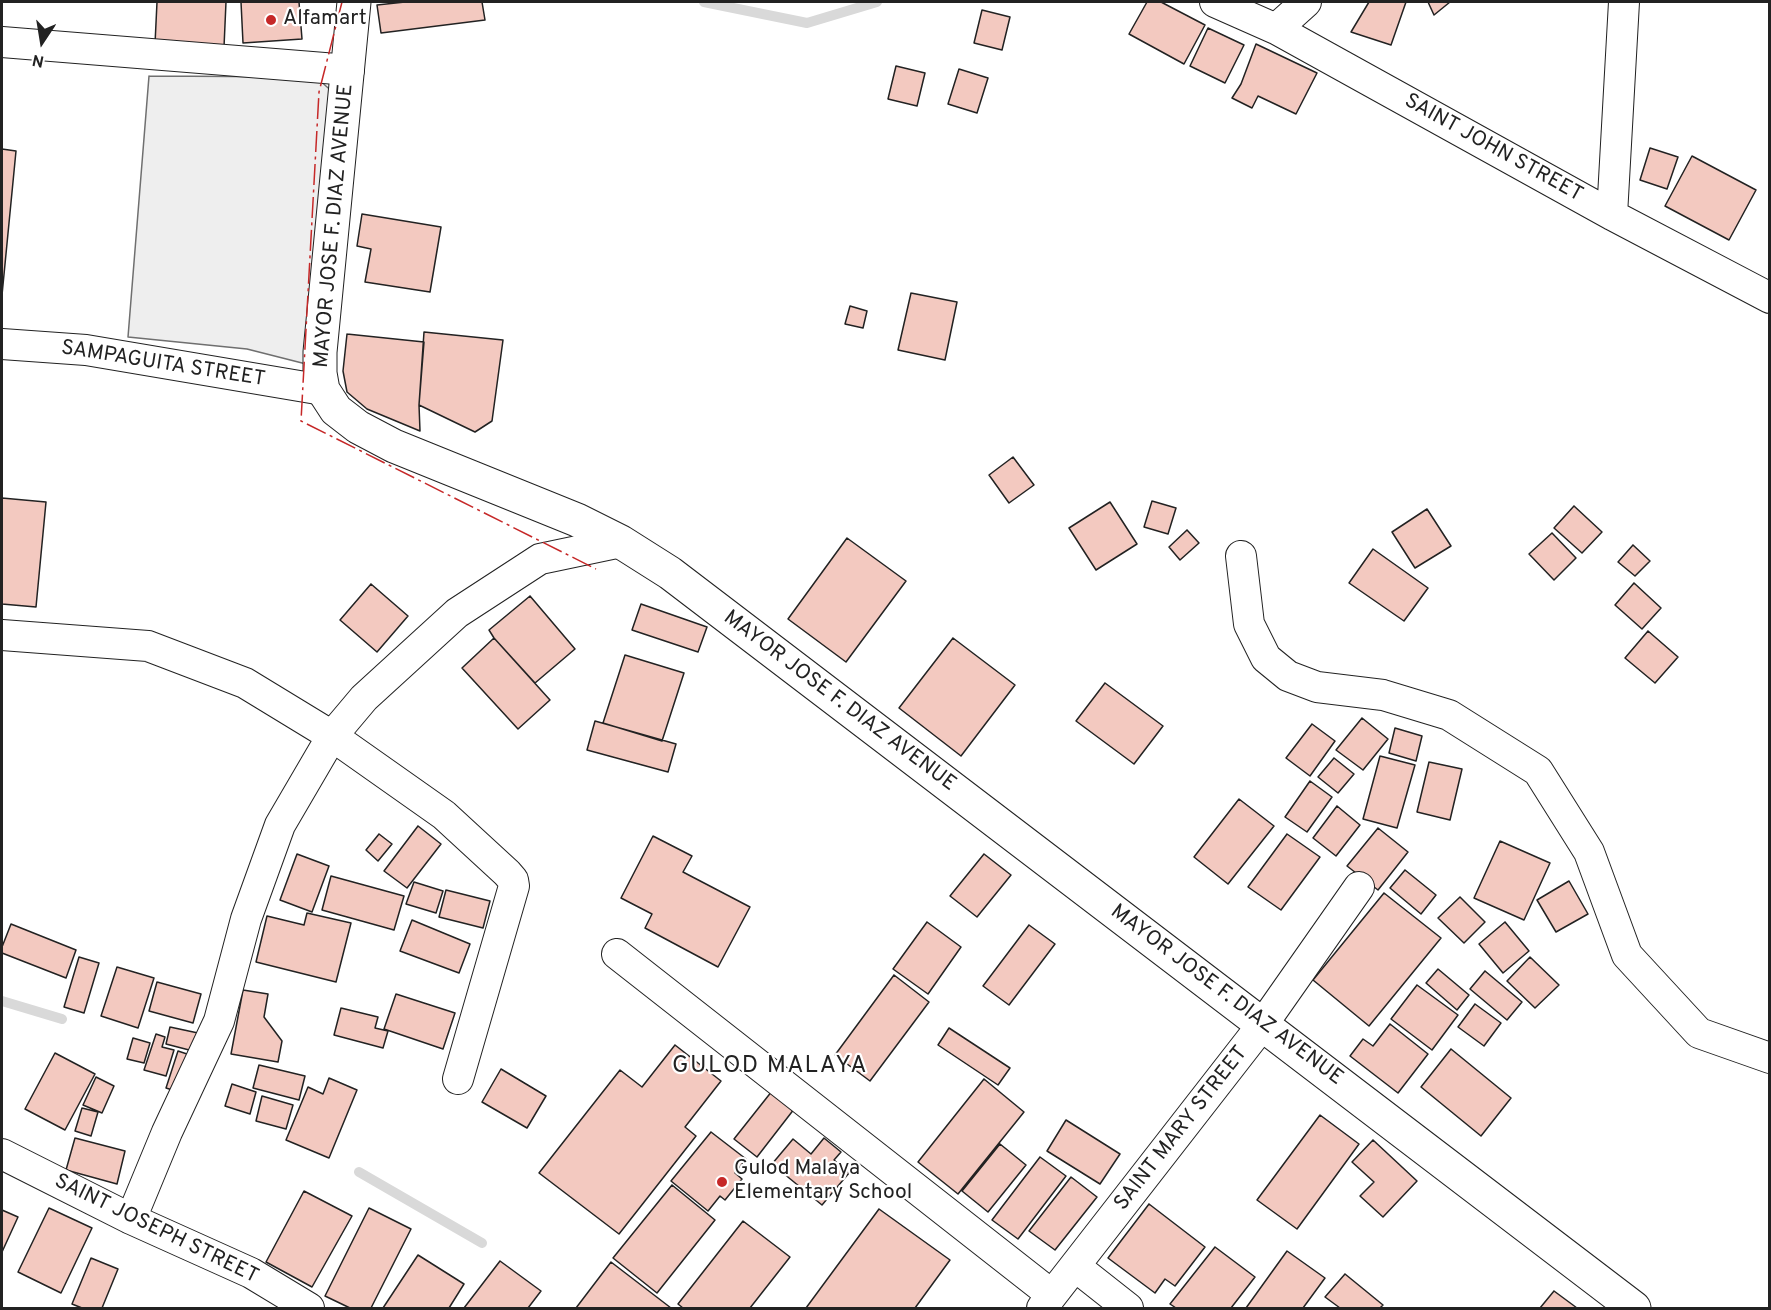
<!DOCTYPE html>
<html>
<head>
<meta charset="utf-8">
<style>
  body { margin:0 }
  #map { position:relative; width:1771px; height:1310px; overflow:hidden; background:#fff; font-family:Overpass,sans-serif }
  canvas { display:block }
  .frame { position:absolute; inset:0; border:3px solid #222; pointer-events:none }
  .north { position:absolute; left:12px; top:12px; width:60px; height:60px; -webkit-text-stroke:4px #fff; paint-order:stroke; rotate:192deg; font-size:16px; font-weight:700; line-height:24px; text-align:center; color:#222 }
  .north::after { content:''; display:block; margin:auto; width:21px; height:27px; background:#222; clip-path:polygon(50% 0,100% 100%,50% 72%,0 100%) }
</style>
</head>
<body>
<div id="map">
<canvas width="1771" height="1310"></canvas>
<div class="frame"></div>
<div class="north">N</div>
</div>
<script>
const ctx = document.querySelector('canvas').getContext('2d');
ctx.lineJoin = 'round';
function fill(path, color) { ctx.fillStyle = color; ctx.fill(path, 'evenodd'); }
const shape = rows => new Path2D(rows.map(r => 'M' + r).join(''));
function trace(path, color, width, dash) { ctx.strokeStyle = color; ctx.lineWidth = width; ctx.lineCap = dash ? 'butt' : 'round'; ctx.setLineDash(dash || []); ctx.stroke(path); }
function label(font, color, halo, rows, align = 'center') {
  ctx.font = font + ' Overpass,sans-serif'; ctx.lineWidth = 4.5; ctx.setLineDash([]); ctx.textBaseline = 'middle'; ctx.strokeStyle = halo; ctx.fillStyle = color; for (const [text, x, y, turn = 0] of rows) {
    ctx.save(); ctx.translate(x, y); ctx.rotate((+turn || 0) * Math.PI / 180); ctx.textAlign = isNaN(turn) ? turn : align; if (halo) ctx.strokeText(text, 0, 0); ctx.fillText(text, 0, 0); ctx.restore();
  }
}
const green = shape([
  [149,76,316,77,337,96,310,365,247,349,128,337,149,76]
]);
const stream = shape([
  [704,2,807,23,877,2],
  [2,1001,62,1019],
  [359,1172,482,1243]
]);
const building = shape([
  [157,2,226,2,224,47,155,44,157,2],
  [241,2,299,2,302,39,243,43,241,2],
  [405,2,482,2,485,20,381,33,377,5,405,2],
  [1147,2,1161,2,1205,25,1184,64,1129,34,1147,2],
  [1369,2,1406,2,1391,45,1351,32,1369,2],
  [1428,2,1450,2,1434,15,1428,2],
  [982,10,1010,17,1002,50,974,43,982,10],
  [1208,28,1244,45,1225,83,1190,66,1208,28],
  [1256,44,1317,73,1296,114,1258,96,1252,108,1232,98,1241,84,1256,44],
  [896,66,925,73,917,106,888,99,896,66],
  [959,69,988,78,977,113,948,104,959,69],
  [1650,148,1678,157,1667,189,1640,180,1650,148],
  [2,149,16,151,2,295,2,149],
  [1692,156,1756,190,1729,240,1665,206,1692,156],
  [362,214,441,227,430,292,365,282,371,249,357,246,362,214],
  [911,293,957,302,945,360,898,350,911,293],
  [850,306,867,311,863,328,845,324,850,306],
  [424,332,503,340,492,421,475,432,419,405,424,332],
  [347,334,424,342,419,405,420,431,367,409,347,392,343,371,347,334],
  [1013,457,1034,485,1009,503,989,475,1013,457],
  [2,498,46,502,36,607,2,604,2,498],
  [1152,501,1176,508,1168,534,1144,527,1152,501],
  [1110,502,1137,544,1096,570,1069,528,1110,502],
  [1574,506,1602,532,1582,553,1554,528,1574,506],
  [1427,509,1451,546,1415,568,1392,532,1427,509],
  [1187,530,1199,543,1180,560,1169,547,1187,530],
  [1552,533,1576,558,1554,580,1529,554,1552,533],
  [847,538,906,581,846,662,788,619,847,538],
  [1633,545,1650,561,1635,576,1618,562,1633,545],
  [1373,549,1428,588,1404,621,1349,583,1373,549],
  [1634,583,1661,608,1642,629,1615,605,1634,583],
  [371,584,408,616,377,652,340,620,371,584],
  [530,596,575,649,535,683,494,638,489,630,530,596],
  [641,604,707,627,698,652,632,630,641,604],
  [1648,631,1678,657,1655,683,1625,658,1648,631],
  [494,638,550,700,518,729,462,668,494,638],
  [953,638,1015,685,961,756,899,708,953,638],
  [625,655,684,673,662,741,603,723,625,655],
  [1105,683,1163,726,1134,764,1076,721,1105,683],
  [1362,718,1388,739,1363,770,1336,750,1362,718],
  [595,721,676,744,668,772,587,750,595,721],
  [1312,724,1335,741,1310,776,1286,758,1312,724],
  [1395,728,1422,736,1416,761,1389,753,1395,728],
  [1380,756,1415,765,1397,828,1363,819,1380,756],
  [1334,758,1354,774,1338,793,1318,777,1334,758],
  [1429,762,1462,769,1450,820,1417,812,1429,762],
  [1310,781,1332,797,1307,832,1285,817,1310,781],
  [1239,799,1274,826,1228,884,1194,857,1239,799],
  [1337,806,1360,825,1336,856,1313,838,1337,806],
  [418,826,441,844,407,888,384,871,418,826],
  [1378,828,1408,852,1378,890,1347,866,1378,828],
  [379,834,392,844,378,861,366,850,379,834],
  [1287,834,1320,857,1281,910,1248,887,1287,834],
  [653,836,692,856,683,872,750,907,718,967,645,928,652,914,621,898,653,836],
  [1500,841,1550,863,1524,920,1474,898,1500,841],
  [297,854,329,866,312,912,280,900,297,854],
  [984,854,1011,875,977,917,950,896,984,854],
  [1405,870,1436,895,1421,914,1390,888,1405,870],
  [331,876,404,896,394,930,322,910,331,876],
  [1569,881,1588,914,1556,932,1537,900,1569,881],
  [414,882,443,891,436,913,406,904,414,882],
  [446,890,490,901,483,928,439,917,446,890],
  [1384,893,1441,938,1369,1026,1313,980,1384,893],
  [1460,897,1485,922,1464,943,1438,918,1460,897],
  [307,913,351,923,336,982,256,962,267,916,304,925,307,913],
  [412,920,470,944,459,973,400,951,412,920],
  [927,922,961,947,928,994,893,969,927,922],
  [1505,922,1529,951,1503,973,1479,944,1505,922],
  [11,924,76,950,66,978,2,953,2,947,11,924],
  [1029,925,1055,944,1009,1005,983,986,1029,925],
  [79,957,99,963,84,1013,64,1007,79,957],
  [1530,957,1559,985,1535,1008,1507,981,1530,957],
  [117,967,154,978,138,1028,101,1016,117,967],
  [1438,969,1469,995,1457,1010,1426,983,1438,969],
  [1485,971,1522,1002,1507,1020,1470,989,1485,971],
  [894,975,929,1002,870,1081,835,1055,894,975],
  [157,982,201,994,193,1023,149,1011,157,982],
  [1417,985,1458,1015,1432,1050,1391,1019,1417,985],
  [243,990,268,994,264,1017,282,1041,278,1062,231,1054,243,990],
  [396,994,455,1013,443,1049,384,1029,396,994],
  [1475,1004,1501,1023,1484,1046,1458,1027,1475,1004],
  [341,1008,378,1017,375,1028,388,1031,383,1048,334,1035,341,1008],
  [1390,1024,1428,1054,1398,1093,1350,1056,1363,1039,1373,1046,1390,1024],
  [170,1027,198,1033,193,1051,166,1044,170,1027],
  [949,1028,1010,1068,998,1085,938,1045,949,1028],
  [156,1034,165,1037,162,1047,174,1050,166,1076,144,1070,156,1034],
  [133,1038,150,1043,144,1063,127,1059,133,1038],
  [675,1045,721,1081,685,1127,696,1136,619,1234,539,1173,620,1070,642,1087,675,1045],
  [1451,1049,1511,1098,1481,1136,1421,1087,1451,1049],
  [178,1051,190,1055,179,1092,166,1088,178,1051],
  [55,1053,95,1074,65,1130,25,1109,55,1053],
  [259,1065,305,1076,299,1100,253,1088,259,1065],
  [501,1069,546,1096,527,1128,482,1102,501,1069],
  [96,1077,114,1086,102,1113,83,1105,96,1077],
  [329,1078,357,1090,329,1158,286,1140,308,1087,323,1094,329,1078],
  [984,1079,1024,1112,958,1194,918,1162,984,1079],
  [232,1084,256,1092,250,1114,225,1106,232,1084],
  [776,1086,798,1104,757,1157,734,1139,776,1086],
  [262,1096,293,1105,286,1129,256,1121,262,1096],
  [82,1108,98,1112,91,1136,75,1131,82,1108],
  [1320,1115,1359,1144,1297,1229,1257,1200,1320,1115],
  [1066,1120,1120,1154,1100,1184,1047,1151,1066,1120],
  [711,1132,746,1159,735,1173,742,1179,725,1200,720,1196,708,1211,671,1181,711,1132],
  [75,1138,125,1151,117,1184,66,1170,75,1138],
  [824,1138,841,1152,834,1160,849,1173,822,1205,772,1164,793,1139,811,1154,824,1138],
  [1373,1140,1417,1181,1383,1217,1360,1196,1374,1182,1352,1162,1373,1140],
  [1000,1144,1026,1165,988,1212,962,1191,1000,1144],
  [1040,1157,1066,1176,1018,1239,992,1220,1040,1157],
  [1071,1177,1097,1197,1055,1250,1029,1231,1071,1177],
  [672,1185,715,1220,657,1293,613,1258,672,1185],
  [304,1191,352,1216,312,1287,266,1262,304,1191],
  [1149,1204,1205,1247,1175,1286,1165,1279,1155,1293,1108,1258,1149,1204],
  [49,1208,92,1228,61,1293,18,1272,49,1208],
  [369,1208,411,1229,371,1308,350,1308,325,1296,369,1208],
  [879,1209,950,1260,915,1308,806,1308,879,1209],
  [2,1210,18,1217,2,1252,2,1210],
  [743,1221,790,1257,750,1308,683,1308,678,1304,743,1221],
  [1215,1247,1255,1277,1231,1308,1176,1308,1170,1304,1215,1247],
  [1287,1251,1325,1278,1303,1308,1246,1308,1287,1251],
  [418,1255,464,1284,449,1308,383,1308,418,1255],
  [91,1258,118,1269,102,1308,82,1308,72,1304,91,1258],
  [500,1261,541,1291,528,1308,464,1308,500,1261],
  [611,1262,671,1308,576,1308,611,1262],
  [1345,1274,1383,1305,1380,1308,1340,1308,1325,1297,1345,1274],
  [1554,1291,1577,1308,1540,1308,1554,1291]
]);
const street = shape([
  [1215,2,1276,29,1612,215,1770,298],
  [1276,29,1306,2],
  [2,42,349,70],
  [1612,215,1624,2],
  [2,344,86,350,323,390],
  [1241,556,1249,624,1266,658,1288,676,1317,687,1383,695,1449,715,1538,771,1589,852,1627,955,1699,1033,1770,1058],
  [2,635,148,646,245,683,332,736,444,815,507,873,513,880,514,886,458,1079],
  [617,954,1052,1295],
  [2,1154,131,1219,251,1273,309,1308],
  [131,1219,167,1132,219,1021,246,919,280,825,332,736,364,698,457,613,540,559,621,542],
  [1076,1267,1128,1308],
  [1042,1308,1263,1024,1359,887]
]);
const secondary = shape([
  [354,2,320,352,320,373,323,390,336,410,358,427,394,446,577,520,621,542,670,573,1634,1308]
]);
const power = shape([
  [342,2,319,92,301,421,596,569]
]);
const markers = [
  [271,20,6,"#c62828"],
  [722,1182,6,"#c62828"]
];
const poiNames = [
  ["Alfamart",283,20],
  ["Gulod Malaya",734,1170],
  ["Elementary School",734,1194]
];
const streetNames = [
  ["SAINT JOHN STREET",1493,149,29],
  ["MAYOR JOSE F. DIAZ AVENUE",335,226,-85],
  ["SAMPAGUITA STREET",163,365,9],
  ["MAYOR JOSE F. DIAZ AVENUE",839,702,37],
  ["MAYOR JOSE F. DIAZ AVENUE",1226,996,37],
  ["SAINT MARY STREET",1182,1129,-52],
  ["SAINT JOSEPH STREET",156,1230,26]
];
const quarterNames = [
  ["GULOD MALAYA",770,1067]
];
fill(green, '#eee');
trace(green, '#6f6f6f', 1.5);
trace(stream, '#d9d9d9', 10);
fill(building, '#f3c9c0');
trace(building, '#222', 1.5);
trace(street, '#222', 32);
trace(secondary, '#222', 35);
trace(street, '#fff', 30);
trace(secondary, '#fff', 33);
trace(power, '#c62828', 1.5, [21, 4.5, 3, 4.5]);
for (const [x, y, r, color] of markers) { const dot = new Path2D(); dot.arc(x, y, r, 0, 2 * Math.PI); ctx.fillStyle = color; ctx.fill(dot); trace(dot, '#fff', 2); }
label('21px', '#222', '#fff', poiNames, 'left');
label('21px', '#222', '#fff', streetNames);
ctx.letterSpacing = '1.5px';
label('24px', '#222', '#fff', quarterNames);
ctx.letterSpacing = '0px';
</script>
</body>
</html>
